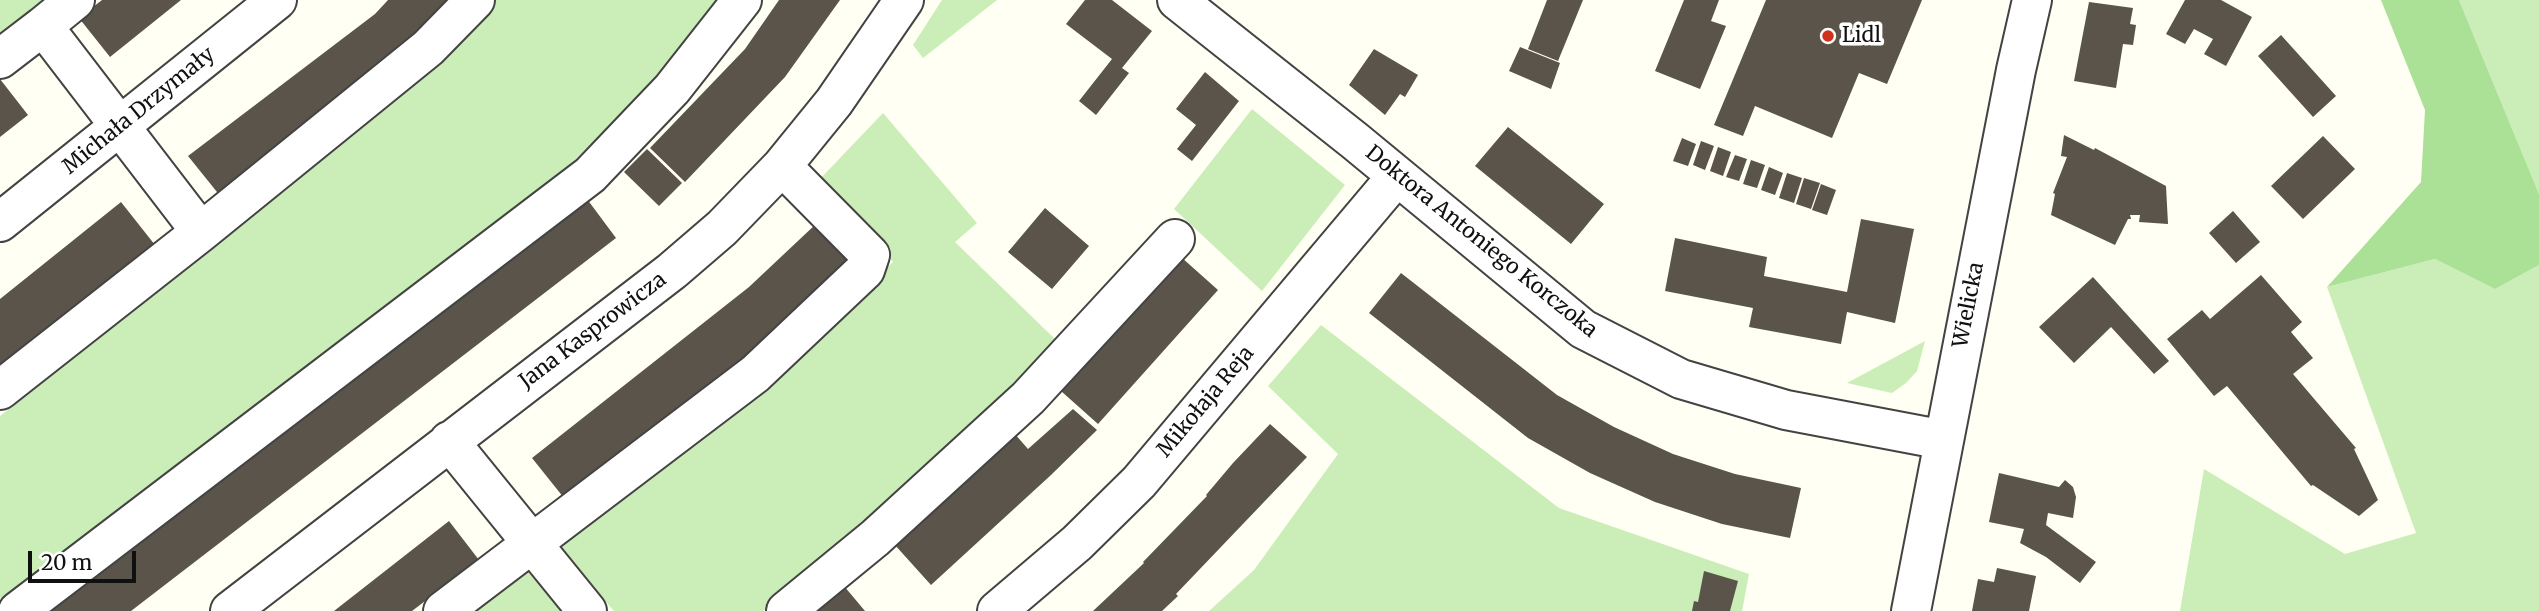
<!DOCTYPE html>
<html>
<head>
<meta charset="utf-8">
<style>
  body { margin:0 }
  #map { position:relative; width:2539px; height:611px; overflow:hidden; background:#fffff3; font-family:Merriweather,serif }
  canvas { display:block }
  .scale { position:absolute; left:28px; top:551px; width:108px; height:32px; box-sizing:border-box; border:4px solid #101010; border-top:0; padding-left:9px; font-size:21px; line-height:24px; white-space:nowrap; color:#101010; -webkit-text-stroke:5px #fff; paint-order:stroke }
</style>
</head>
<body>
<div id="map">
<canvas width="2539" height="611"></canvas>
<div class="scale">20 m</div>
</div>
<script>
const ctx = document.querySelector('canvas').getContext('2d');
ctx.lineJoin = 'round';
function fill(path, color) { ctx.fillStyle = color; ctx.fill(path, 'evenodd'); }
const shape = rows => new Path2D(rows.map(r => 'M' + r).join(''));
function trace(path, color, width, dash) { ctx.strokeStyle = color; ctx.lineWidth = width; ctx.lineCap = dash ? 'butt' : 'round'; ctx.setLineDash(dash || []); ctx.stroke(path); }
function label(font, color, halo, rows, align = 'center') {
  ctx.font = font + ' Merriweather,serif'; ctx.lineWidth = 7; ctx.setLineDash([]); ctx.textBaseline = 'middle'; ctx.strokeStyle = halo; ctx.fillStyle = color; for (const [text, x, y, turn = 0] of rows) {
    ctx.save(); ctx.translate(x, y); ctx.rotate((+turn || 0) * Math.PI / 180); ctx.textAlign = isNaN(turn) ? turn : align; if (halo) ctx.strokeText(text, 0, 0); ctx.fillText(text, 0, 0); ctx.restore();
  }
}
const green = shape([
  [0,0,45,0,0,36],
  [491,0,720,0,702,25,612,123,528,206,0,600,0,416,246,222,441,59],
  [942,0,997,0,923,58,913,45],
  [2459,0,2539,0,2539,194],
  [1252,109,1345,185,1262,291,1174,209],
  [883,113,977,223,955,242,1057,341,871,527,763,611,614,611,558,547,702,439,893,262,817,182],
  [2435,259,2495,289,2539,265,2539,611,2180,611,2204,469,2345,554,2416,533,2327,287],
  [1321,325,1559,508,1749,574,1742,611,1209,611,1254,570,1338,454,1268,386],
  [1925,341,1917,371,1906,383,1892,393,1847,383],
  [524,567,561,611,466,611]
]);
const forest = shape([
  [2381,0,2459,0,2539,194,2539,265,2495,289,2435,259,2327,287,2421,182,2425,110]
]);
const building = shape([
  [102,0,181,0,110,57,79,18],
  [388,0,453,0,404,50,221,197,188,156,375,14],
  [779,0,840,0,785,77,685,182,650,148,745,49],
  [1085,0,1112,0,1152,31,1122,68,1129,73,1096,115,1079,101,1112,59,1066,24],
  [1547,0,1583,0,1558,61,1528,49],
  [1684,0,1719,0,1711,21,1726,26,1700,89,1655,71],
  [1766,0,1922,0,1887,84,1859,73,1832,138,1755,106,1743,136,1714,125],
  [2185,0,2221,0,2252,17,2226,66,2204,54,2213,39,2194,29,2185,44,2166,34],
  [2089,2,2133,8,2130,24,2136,25,2133,45,2123,44,2116,88,2074,81],
  [2281,35,2336,96,2313,117,2258,56],
  [1520,47,1560,63,1551,89,1509,71],
  [1374,49,1418,75,1405,97,1400,94,1385,115,1349,85],
  [1205,72,1239,101,1192,161,1177,149,1196,125,1176,109],
  [0,79,28,115,0,137],
  [1508,127,1604,204,1571,244,1475,166],
  [2064,135,2094,150,2095,148,2166,186,2168,224,2139,222,2140,215,2130,215,2131,219,2128,219,2115,245,2051,215,2055,194,2053,193,2067,157,2061,156],
  [2323,136,2355,169,2303,219,2271,186],
  [1682,138,1696,144,1688,166,1673,161],
  [1701,141,1714,146,1705,170,1693,165],
  [1718,147,1731,152,1723,176,1710,171],
  [647,149,682,183,659,206,624,172],
  [1735,155,1747,159,1739,181,1726,177],
  [1751,160,1765,165,1757,188,1743,184],
  [1769,167,1783,173,1775,195,1761,190],
  [1787,173,1802,178,1794,203,1779,198],
  [1804,178,1820,183,1811,209,1796,204],
  [1821,184,1836,190,1827,215,1812,210],
  [587,199,616,238,131,611,51,611],
  [121,202,155,245,0,370,0,299],
  [1045,208,1089,246,1052,289,1008,252],
  [2233,211,2260,242,2236,263,2209,233],
  [1861,219,1914,229,1895,323,1847,312,1841,344,1749,327,1753,308,1665,291,1675,238,1767,257,1764,276,1847,292],
  [817,223,854,260,784,327,564,498,532,458,749,287],
  [1181,257,1218,290,1098,424,1061,391],
  [1401,273,1557,395,1614,427,1673,454,1735,474,1801,488,1790,538,1722,524,1655,502,1590,473,1528,438,1369,313],
  [2261,275,2302,322,2291,332,2313,358,2293,374,2356,448,2354,449,2378,500,2359,516,2313,485,2311,486,2227,386,2214,396,2167,339,2202,310,2210,319],
  [2093,277,2169,361,2154,374,2111,327,2074,363,2039,327],
  [1073,409,1097,430,1051,475,931,585,894,544,1014,433,1028,449],
  [1270,424,1307,457,1176,594,1178,596,1162,611,1093,611,1144,563,1143,562,1207,496,1206,495,1233,463],
  [1999,473,2059,487,2065,480,2073,487,2076,497,2073,518,2048,513,2046,525,2096,562,2080,583,2046,557,2020,543,2024,529,1989,522],
  [449,521,479,560,412,611,334,611],
  [1997,568,2036,576,2029,611,1972,611,1978,579,1994,582],
  [1704,571,1738,581,1730,611,1692,611,1694,601,1698,602],
  [844,586,865,611,814,611]
]);
const minor = shape([
  [1177,0,1355,141,1583,329,1681,379,1786,410,1944,440],
  [43,26,75,0],
  [0,59,43,26,201,232],
  [0,222,277,0],
  [0,390,201,232,428,48,475,0],
  [449,441,587,611],
  [18,611,590,175,672,89,742,0],
  [230,611,672,271,722,228,782,166,834,102,904,0],
  [443,611,755,374,865,270,870,255,782,166],
  [786,611,875,538,1028,398,1175,239],
  [997,611,1077,543,1139,482,1397,176],
  [1911,611,2016,70,2032,0]
]);
const markers = [
  [1828,36,7,"#cf311a"]
];
const poiNames = [
  ["Lidl",1842,36]
];
const streetNames = [
  ["Michała Drzymały",139,111,-39],
  ["Doktora Antoniego Korczoka",1481,242,39],
  ["Wielicka",1969,305,-79],
  ["Jana Kasprowicza",593,331,-37],
  ["Mikołaja Reja",1206,402,-50]
];
fill(green, '#cbeeb8');
fill(forest, '#abe196');
fill(building, '#5a544b');
trace(minor, '#434343', 42);
trace(minor, '#fff', 38);
for (const [x, y, r, color] of markers) { const dot = new Path2D(); dot.arc(x, y, r, 0, 2 * Math.PI); ctx.fillStyle = color; ctx.fill(dot); trace(dot, '#fff', 2.5); }
label('21px', '#101010', '#fff', poiNames, 'left');
label('21px', '#101010', '#fff', streetNames);
</script>
</body>
</html>
